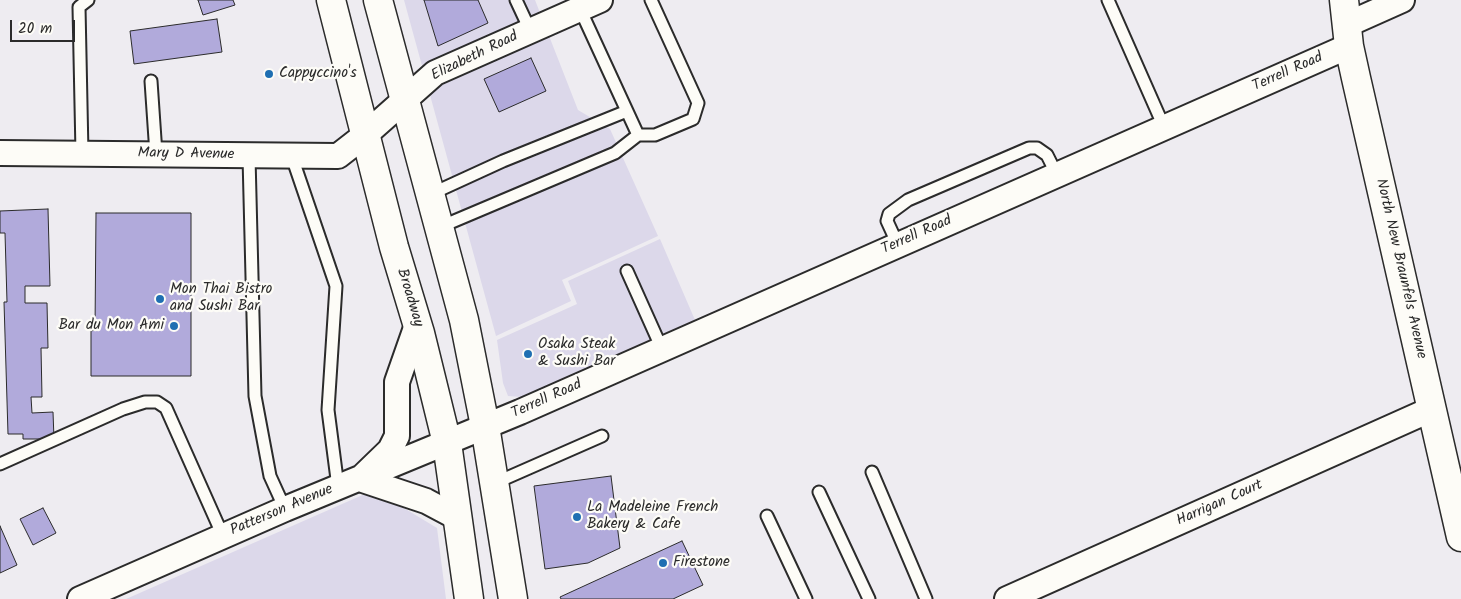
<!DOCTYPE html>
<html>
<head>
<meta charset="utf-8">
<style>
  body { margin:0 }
  #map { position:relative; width:1461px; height:599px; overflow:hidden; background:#eeecf1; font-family:Kalam,sans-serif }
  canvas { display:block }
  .scale { position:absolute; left:10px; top:20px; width:65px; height:22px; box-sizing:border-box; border:2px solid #2b2b2b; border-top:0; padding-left:6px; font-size:15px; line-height:18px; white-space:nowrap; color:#2b2b2b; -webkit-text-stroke:4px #fdfcf7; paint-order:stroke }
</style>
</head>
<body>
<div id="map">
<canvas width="1461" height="599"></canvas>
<div class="scale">20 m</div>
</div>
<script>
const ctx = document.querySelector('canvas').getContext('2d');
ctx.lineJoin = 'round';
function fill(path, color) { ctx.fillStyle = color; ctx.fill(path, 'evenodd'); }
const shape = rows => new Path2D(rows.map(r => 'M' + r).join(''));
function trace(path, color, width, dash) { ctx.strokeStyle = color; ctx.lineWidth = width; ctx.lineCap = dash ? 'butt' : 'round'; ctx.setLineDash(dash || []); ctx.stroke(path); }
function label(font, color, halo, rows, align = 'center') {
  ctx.font = font + ' Kalam,sans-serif'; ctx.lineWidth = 4.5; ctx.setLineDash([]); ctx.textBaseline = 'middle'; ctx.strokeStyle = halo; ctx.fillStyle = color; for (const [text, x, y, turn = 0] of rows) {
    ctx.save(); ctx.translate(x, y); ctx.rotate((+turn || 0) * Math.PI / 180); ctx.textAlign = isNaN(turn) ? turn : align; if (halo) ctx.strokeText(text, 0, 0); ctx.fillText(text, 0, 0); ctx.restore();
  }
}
const built = shape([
  [404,0,535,0,578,110,610,129,658,236,562,280,571,301,496,336],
  [660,239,695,320,522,397,508,396,503,383,497,340,577,304,568,281],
  [374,490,437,528,446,599,126,599]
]);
const building = shape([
  [198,0,233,0,235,5,203,15,198,0],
  [424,0,478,0,488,23,438,46,424,0],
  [217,19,222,52,134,64,130,31,217,19],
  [531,58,546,91,499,112,484,79,531,58],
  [48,209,50,286,25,286,25,303,47,303,48,348,41,348,42,397,31,397,32,413,53,412,54,439,23,439,23,434,8,434,4,302,7,302,5,233,0,233,0,211,48,209],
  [96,213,191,213,191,376,91,376,91,331,95,330,96,213],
  [611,476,620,548,588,563,545,569,534,486,611,476],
  [43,508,56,533,33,545,20,519,43,508],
  [0,526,17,565,0,573,0,526],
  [682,541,703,585,673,599,561,599,560,597,682,541]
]);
const lane = shape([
  [516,0,530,30],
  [1108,0,1164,127],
  [580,9,638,135,655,135,693,119,698,103,651,0],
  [151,81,156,154],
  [82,153,79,7,88,0],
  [249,157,255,396,270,476,285,509],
  [292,157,336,286,328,410,338,487],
  [431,194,503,161,627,111],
  [440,227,615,153,638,135],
  [898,245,887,221,889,214,908,200,1029,148,1037,148,1047,155,1057,175],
  [627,271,662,349],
  [0,464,123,409,145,402,157,402,166,408,223,536],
  [872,472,926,599],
  [495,483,602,436],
  [819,492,869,599],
  [767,516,806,599]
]);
const street = shape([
  [1346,25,1402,0],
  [0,153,338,156,365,135,435,73,600,0],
  [417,325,397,382,397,436,390,450,360,479,426,501,458,518],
  [80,599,285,509,520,412,1349,46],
  [1007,599,1432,409]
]);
const secondary = shape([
  [1344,0,1349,46,1356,78,1461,537]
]);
const primary = shape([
  [331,0,394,247,420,333,447,443,469,599],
  [378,0,464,320,485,426,513,599]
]);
const markers = [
  [269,74,5,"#1f6fb2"],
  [160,299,5,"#1f6fb2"],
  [174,326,5,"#1f6fb2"],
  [528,354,5,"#1f6fb2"],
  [577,517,5,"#1f6fb2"],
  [663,563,5,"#1f6fb2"]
];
const streetNames = [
  ["Elizabeth Road",475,57,-26],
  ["Terrell Road",1288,73,-24],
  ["Mary D Avenue",186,155,1],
  ["Terrell Road",917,236,-24],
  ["North New Braunfels Avenue",1400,269,77],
  ["Broadway",409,298,73],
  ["Terrell Road",547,400,-24],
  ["Harrigan Court",1220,504,-24],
  ["Patterson Avenue",282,511,-23]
];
const poiNames = [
  ["Cappyccino's",279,74],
  ["Mon Thai Bistro",170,290],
  ["and Sushi Bar",170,307],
  ["Bar du Mon Ami",164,326,"right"],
  ["Osaka Steak",538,345],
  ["& Sushi Bar",538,362],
  ["La Madeleine French",587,508],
  ["Bakery & Cafe",587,525],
  ["Firestone",673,563]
];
fill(built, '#dcd8ea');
fill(building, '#b1aadb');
trace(building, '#2b2b2b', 1);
trace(lane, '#2b2b2b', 15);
trace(street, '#2b2b2b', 28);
trace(secondary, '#2b2b2b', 31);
trace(primary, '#2b2b2b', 31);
trace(lane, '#fdfcf7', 11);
trace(street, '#fdfcf7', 24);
trace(secondary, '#fdfcf7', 28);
trace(primary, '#fdfcf7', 28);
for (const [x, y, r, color] of markers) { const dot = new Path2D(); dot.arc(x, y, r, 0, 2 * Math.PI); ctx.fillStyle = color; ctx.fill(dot); trace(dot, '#fdfcf7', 2); }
label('15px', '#2b2b2b', '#fdfcf7', streetNames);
label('15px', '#2b2b2b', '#fdfcf7', poiNames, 'left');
</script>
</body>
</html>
